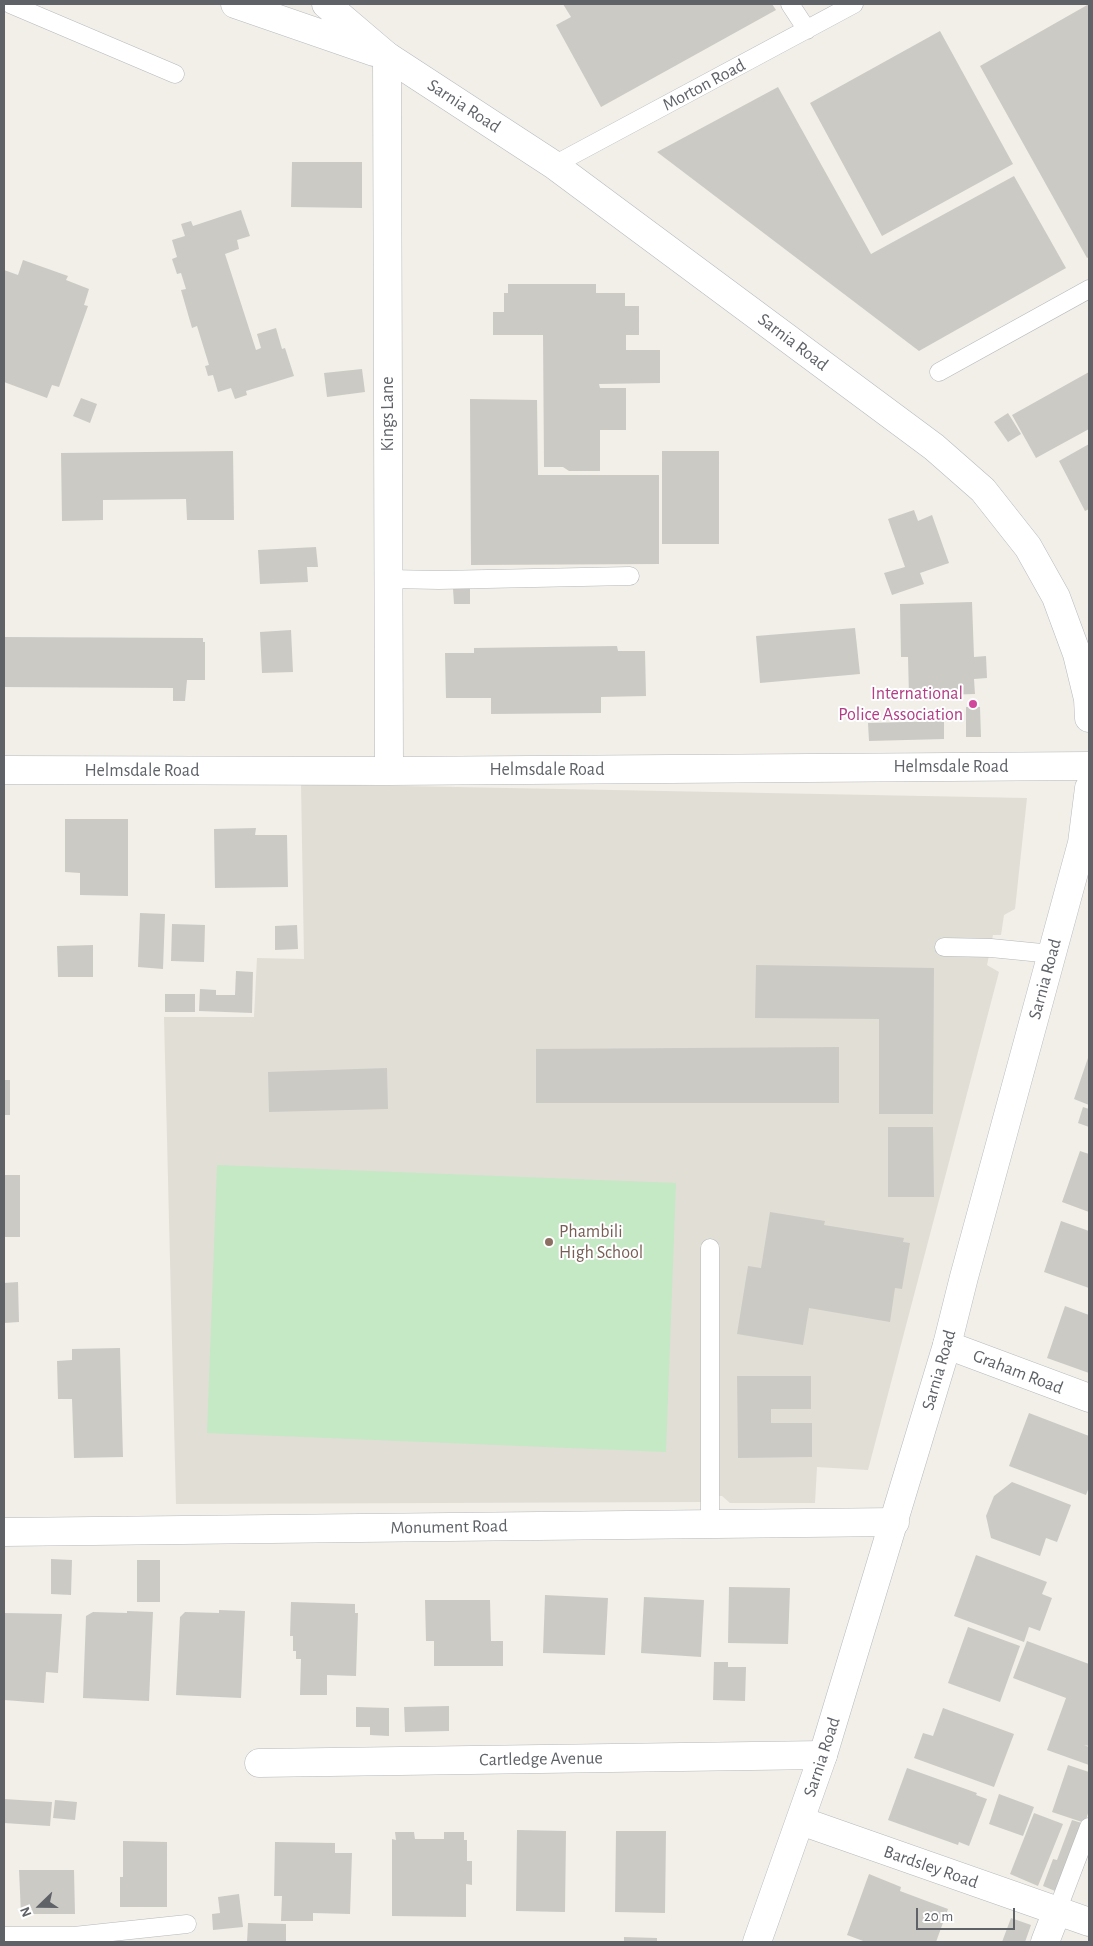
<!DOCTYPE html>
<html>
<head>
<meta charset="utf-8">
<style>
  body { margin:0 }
  #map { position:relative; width:1093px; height:1946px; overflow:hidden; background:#f1efe8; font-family:"Alegreya Sans",sans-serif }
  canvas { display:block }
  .frame { position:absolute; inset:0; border:5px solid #5f6368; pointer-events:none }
  .north { position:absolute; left:15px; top:1881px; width:50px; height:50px; -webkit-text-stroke:4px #fff; paint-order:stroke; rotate:248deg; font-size:14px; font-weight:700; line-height:20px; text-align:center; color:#5f6368 }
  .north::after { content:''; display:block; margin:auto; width:18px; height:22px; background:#5f6368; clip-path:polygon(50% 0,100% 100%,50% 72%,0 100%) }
  .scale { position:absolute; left:916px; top:1908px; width:99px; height:22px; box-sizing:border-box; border:2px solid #5f6368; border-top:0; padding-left:6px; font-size:15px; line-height:18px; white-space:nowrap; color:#5f6368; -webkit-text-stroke:4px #fff; paint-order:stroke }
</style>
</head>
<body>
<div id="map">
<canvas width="1093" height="1946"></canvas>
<div class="frame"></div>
<div class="north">N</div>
<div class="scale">20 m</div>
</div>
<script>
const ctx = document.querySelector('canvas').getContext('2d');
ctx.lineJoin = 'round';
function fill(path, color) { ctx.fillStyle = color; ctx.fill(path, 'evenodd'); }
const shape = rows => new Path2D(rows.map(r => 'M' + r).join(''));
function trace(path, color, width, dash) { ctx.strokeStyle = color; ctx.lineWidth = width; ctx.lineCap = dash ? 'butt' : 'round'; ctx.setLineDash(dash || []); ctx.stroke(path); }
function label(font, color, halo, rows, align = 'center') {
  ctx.font = font + ' "Alegreya Sans",sans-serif'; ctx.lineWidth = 4; ctx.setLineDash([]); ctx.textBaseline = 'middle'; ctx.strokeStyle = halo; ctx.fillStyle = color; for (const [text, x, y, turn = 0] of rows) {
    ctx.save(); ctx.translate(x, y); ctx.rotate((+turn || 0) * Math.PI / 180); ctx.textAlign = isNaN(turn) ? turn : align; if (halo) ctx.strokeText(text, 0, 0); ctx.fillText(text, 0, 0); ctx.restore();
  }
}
const education = shape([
  [301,784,1027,798,1015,909,1004,915,1001,935,993,935,987,965,999,972,868,1470,817,1467,815,1503,730,1503,722,1496,711,1496,701,1502,176,1504,164,1017,254,1017,257,958,304,959]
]);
const green = shape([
  [217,1165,676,1183,666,1452,207,1433]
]);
const building = shape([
  [563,4,772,4,776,10,601,107,556,25,571,17],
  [1089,4,1089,257,1087,258,980,66],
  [940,31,1013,164,882,236,810,103],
  [778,87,871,254,1014,176,1066,268,919,351,657,152],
  [292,162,362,162,362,208,291,207],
  [241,210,250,236,237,240,239,249,225,254,256,350,261,348,257,334,276,328,282,349,285,348,294,376,246,391,247,395,235,399,231,388,218,392,213,375,208,376,205,366,209,365,197,326,192,328,181,290,186,289,181,273,177,274,172,259,177,257,172,240,185,236,181,224,191,221,193,226],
  [23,260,68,276,66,280,89,289,84,305,88,306,59,387,52,385,47,398,4,382,4,270,18,275],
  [508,284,596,284,596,293,625,293,625,306,639,306,639,335,626,335,626,350,660,350,660,383,599,384,600,388,626,388,626,430,600,430,600,471,569,471,563,467,544,467,543,335,493,335,493,312,504,312,504,293,508,293],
  [362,369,365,392,327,397,324,373],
  [1089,372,1089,429,1036,458,1012,415],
  [81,398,97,404,90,423,73,416],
  [470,399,537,400,538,475,659,475,659,564,471,565],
  [1008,413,1021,434,1008,442,994,422],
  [1089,444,1089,509,1085,511,1059,461],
  [233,451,234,520,187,520,186,499,103,500,103,520,62,521,61,453],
  [662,451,719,451,719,544,662,544],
  [914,510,918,521,932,515,949,563,920,573,924,584,892,595,884,573,905,567,888,519],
  [316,547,318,567,307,567,308,582,260,584,258,550],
  [470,588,470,604,454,604,453,589],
  [972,602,974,657,986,656,987,678,974,679,975,694,909,696,908,657,901,657,900,604],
  [855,628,860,674,760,683,756,636],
  [291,630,293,672,262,673,260,632],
  [4,637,203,638,203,642,205,642,205,680,187,680,185,701,173,701,173,688,4,687],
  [617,646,618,651,645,651,646,696,601,697,601,713,491,714,491,698,446,698,445,653,474,653,474,648],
  [966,707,980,707,981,737,966,737],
  [944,721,944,739,869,741,868,723],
  [65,819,128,819,128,896,80,895,80,873,65,872],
  [256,828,255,835,287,835,288,887,215,888,214,829],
  [140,913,165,914,163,969,138,967],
  [172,924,205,925,204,962,171,961],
  [297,925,298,949,275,950,275,926],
  [93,945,93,977,58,977,57,946],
  [756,965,934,968,933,1114,879,1114,879,1019,755,1018],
  [236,971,253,972,252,1013,199,1011,200,989,216,990,216,995,235,995],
  [165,994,195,994,195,1012,165,1012],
  [839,1047,839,1103,536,1103,536,1049],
  [1089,1055,1089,1105,1074,1099],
  [387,1068,388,1109,269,1112,268,1072],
  [4,1080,10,1080,10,1115,4,1115],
  [1083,1107,1089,1109,1089,1127,1078,1123],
  [888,1127,933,1127,934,1197,888,1197],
  [1080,1151,1089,1154,1089,1212,1062,1202],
  [4,1175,20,1175,20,1237,4,1237],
  [770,1212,825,1221,824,1225,904,1238,903,1242,910,1243,902,1289,895,1288,890,1322,809,1308,803,1345,737,1334,748,1266,761,1268],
  [1061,1221,1089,1231,1089,1288,1044,1272],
  [18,1282,19,1322,4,1323,4,1283],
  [1065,1306,1089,1315,1089,1373,1047,1358],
  [120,1348,123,1457,74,1458,72,1399,58,1399,57,1361,72,1360,72,1349],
  [737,1376,811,1376,811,1409,771,1409,771,1423,812,1423,812,1457,738,1458],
  [1029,1413,1089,1436,1089,1487,1086,1495,1009,1466],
  [1012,1482,1071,1505,1057,1542,1046,1538,1040,1556,991,1538,986,1516,994,1496],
  [976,1555,1047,1582,1042,1594,1052,1598,1040,1631,1029,1627,1024,1642,954,1616],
  [51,1559,72,1560,71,1595,51,1594],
  [137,1560,160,1560,160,1602,137,1602],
  [729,1587,790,1588,788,1644,728,1643],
  [545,1595,608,1598,605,1655,543,1653],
  [644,1597,704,1600,701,1657,641,1653],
  [425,1600,490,1600,491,1641,503,1641,503,1666,434,1666,434,1641,426,1641],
  [291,1602,355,1604,355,1613,358,1613,356,1676,327,1675,327,1695,300,1695,301,1659,296,1659,296,1651,293,1651,293,1636,290,1636],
  [219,1610,245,1611,241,1698,176,1695,180,1617,185,1612,219,1613],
  [127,1611,153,1612,149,1701,83,1698,86,1616,93,1612,127,1613],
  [4,1613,62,1614,58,1673,46,1672,44,1703,4,1700],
  [968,1627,1020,1646,1000,1702,948,1683],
  [1027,1641,1089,1664,1089,1746,1084,1745,1089,1747,1089,1765,1047,1750,1066,1698,1013,1678],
  [714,1662,728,1662,728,1667,746,1667,745,1701,713,1700],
  [449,1706,449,1731,405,1732,404,1707],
  [356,1707,389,1708,389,1736,370,1735,370,1727,356,1727],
  [943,1708,1014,1734,994,1787,914,1758,923,1733,933,1736],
  [1068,1765,1089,1772,1089,1810,1085,1823,1052,1812],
  [907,1768,977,1793,976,1795,987,1799,969,1846,959,1842,958,1845,888,1820],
  [999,1794,1034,1807,1023,1836,989,1824],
  [4,1799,52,1802,50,1826,4,1823],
  [55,1800,77,1802,75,1820,53,1818],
  [1034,1813,1063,1824,1038,1886,1010,1874],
  [1072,1820,1085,1824,1060,1893,1043,1886,1053,1859,1057,1860],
  [517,1830,566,1831,565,1912,516,1911],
  [616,1831,666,1831,665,1913,615,1912],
  [395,1832,414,1832,415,1839,444,1839,444,1832,464,1832,464,1840,467,1840,467,1861,472,1861,472,1885,466,1884,466,1917,392,1916,392,1839,396,1840],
  [123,1841,167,1842,167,1907,120,1907,120,1877,123,1877],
  [275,1842,335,1843,335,1853,352,1853,350,1914,313,1913,313,1921,281,1921,282,1896,274,1896],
  [19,1870,74,1870,75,1914,21,1914],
  [869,1874,901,1887,900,1891,948,1909,936,1942,866,1942,847,1935],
  [239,1894,243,1927,213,1930,212,1914,220,1913,218,1897],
  [1011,1918,1031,1925,1025,1942,1002,1942],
  [248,1923,286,1924,286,1942,247,1942],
  [624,1937,657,1938,657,1942,624,1942]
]);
const lane = shape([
  [10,4,175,74],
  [790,4,807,30],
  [554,165,854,4],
  [939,372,1089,289],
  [389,579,439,580,630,576],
  [944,947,991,948,1052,954],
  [710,1248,710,1524],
  [1057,1911,1089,1827],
  [4,1936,74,1936,187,1924]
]);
const street = shape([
  [387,56,389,771],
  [4,770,389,771,1089,766],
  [947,1345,1089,1398],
  [4,1532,895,1522],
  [259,1763,823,1755],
  [801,1821,1089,1922],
  [1045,1942,1057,1911]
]);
const secondary = shape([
  [235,4,374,52],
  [326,4,387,56,554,165,934,447,983,490,1028,547,1056,597,1077,654,1088,699,1089,718],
  [757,1942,823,1755,947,1345,964,1277,1082,843,1089,788]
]);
const markers = [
  [973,704,5,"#d1479c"],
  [549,1242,5,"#8d6e63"]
];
const streetNames = [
  ["Morton Road",704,85,-28],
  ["Sarnia Road",464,106,33],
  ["Sarnia Road",793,342,37],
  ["Kings Lane",388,414,-90],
  ["Helmsdale Road",951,767],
  ["Helmsdale Road",547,770],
  ["Helmsdale Road",142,771],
  ["Sarnia Road",1045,979,-75],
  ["Sarnia Road",939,1370,-74],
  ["Graham Road",1018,1372,21],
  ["Monument Road",449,1527,-1],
  ["Sarnia Road",822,1757,-72],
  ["Cartledge Avenue",541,1759,-1],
  ["Bardsley Road",931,1867,19]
];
const hotelNames = [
  ["International",963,694],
  ["Police Association",963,715]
];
const educationNames = [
  ["Phambili",559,1232],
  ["High School",559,1253]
];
fill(education, '#e1ded6');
fill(green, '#c5e8c5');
fill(building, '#cccac5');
trace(lane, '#b5b8bc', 19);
trace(street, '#b5b8bc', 29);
trace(secondary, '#b6babf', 29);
trace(lane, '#fff', 18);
trace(street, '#fff', 28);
trace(secondary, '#fff', 28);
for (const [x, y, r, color] of markers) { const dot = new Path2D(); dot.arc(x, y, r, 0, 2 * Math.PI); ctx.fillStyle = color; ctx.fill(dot); trace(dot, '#fff', 2); }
label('18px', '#5f6368', '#fff', streetNames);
label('18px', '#b23c85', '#fff', hotelNames, 'right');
label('18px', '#785e54', '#fff', educationNames, 'left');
</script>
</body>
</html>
